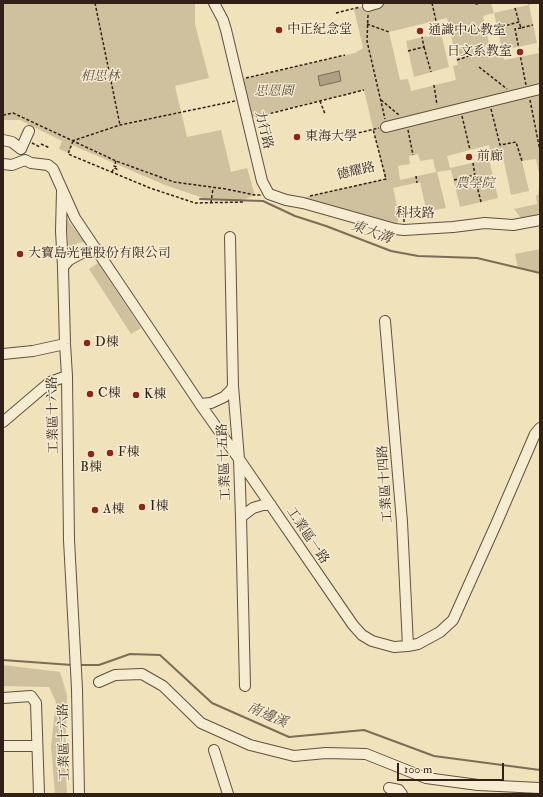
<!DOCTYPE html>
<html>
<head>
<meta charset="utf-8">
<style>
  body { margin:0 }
  #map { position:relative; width:543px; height:797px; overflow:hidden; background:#f0e2ba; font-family:"IM FELL Double Pica",serif }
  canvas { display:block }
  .frame { position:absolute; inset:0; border:4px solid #321f17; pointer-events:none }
  .scale { position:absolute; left:397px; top:763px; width:107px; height:18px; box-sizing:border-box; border:2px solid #321f17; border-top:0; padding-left:5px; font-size:12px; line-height:14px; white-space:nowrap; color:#321f17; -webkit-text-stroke:3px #f5ecd2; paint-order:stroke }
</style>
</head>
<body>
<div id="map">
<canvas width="543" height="797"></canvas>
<div class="frame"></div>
<div class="scale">100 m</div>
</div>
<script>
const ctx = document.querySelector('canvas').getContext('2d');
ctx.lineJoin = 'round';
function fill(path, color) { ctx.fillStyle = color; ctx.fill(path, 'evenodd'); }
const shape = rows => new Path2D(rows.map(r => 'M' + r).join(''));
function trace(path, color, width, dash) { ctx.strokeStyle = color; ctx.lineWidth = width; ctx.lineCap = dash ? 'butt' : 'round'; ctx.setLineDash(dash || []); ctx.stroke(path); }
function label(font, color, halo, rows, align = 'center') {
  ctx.font = font + ' "IM FELL Double Pica","Noto Serif TC",serif'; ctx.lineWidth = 3; ctx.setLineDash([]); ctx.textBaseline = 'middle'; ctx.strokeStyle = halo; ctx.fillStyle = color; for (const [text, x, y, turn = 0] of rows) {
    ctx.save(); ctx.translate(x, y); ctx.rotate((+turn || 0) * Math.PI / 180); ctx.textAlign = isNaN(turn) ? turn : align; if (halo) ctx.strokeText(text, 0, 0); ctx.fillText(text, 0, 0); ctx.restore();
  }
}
const green = shape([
  [3,3,195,3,195,24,209,78,175,86,187,137,221,130,231,172,247,168,255,195,243,200,209,200,165,185,72,145,69,153,59,149,62,141,20,120,3,120],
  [378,3,491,3,494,13,528,5,528,3,536,3,529,5,537,43,502,50,494,13,483,16,492,57,503,54,504,60,539,53,538,48,540,47,540,177,536,159,522,161,529,191,511,195,503,157,492,159,489,145,447,156,450,168,489,159,498,198,460,207,451,170,437,172,446,208,424,212,423,210,426,209,420,182,393,188,399,215,396,231,283,202,385,179,364,90,252,117,243,79,355,53,363,48,354,9],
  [447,18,458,65,453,66,456,80,411,91,408,79,400,80,389,32],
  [418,154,420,161,433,159,436,172,400,180,398,166,410,164,409,156],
  [441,33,449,67,414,77,406,41],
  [539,188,540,188,540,219,525,223,514,209,537,204,536,195,538,195],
  [65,217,86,243,83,242,78,243,69,249],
  [540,249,540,273,518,268,515,254],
  [98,263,141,328,131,334,89,269],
  [3,665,60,672,67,695,65,760,67,794,55,794,51,746,56,702,49,687,3,686]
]);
const water = shape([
  [339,71,341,81,320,86,318,76,339,71]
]);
const stream = shape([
  [200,199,263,201,295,216,326,226,391,251,418,256,477,258,540,273],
  [3,660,72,665],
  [80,665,99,665,130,654,160,655,212,703,289,737,364,730,434,756,540,770]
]);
const path = shape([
  [95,3,120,125],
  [432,3,436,21],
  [476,3,476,4,481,3],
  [515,8,519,22],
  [336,13,360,7],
  [368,15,367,41,385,119],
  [367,24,389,32],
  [497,28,519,22,521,28,533,25],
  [521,28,515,29,526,85],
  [424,47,431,72],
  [408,51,424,47,422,37],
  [457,60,475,54],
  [479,67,507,89],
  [246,78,345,55],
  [434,85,437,105],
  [381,100,399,115],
  [530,100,540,151],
  [320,101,325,114],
  [491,109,500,145,516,142,522,161],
  [3,115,13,113,116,161,174,182,226,189,255,195,261,195],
  [462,116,470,150],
  [256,117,364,90],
  [408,130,413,155],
  [354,134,379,128],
  [72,141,120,125,235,101],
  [73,141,68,154,150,188,195,203,244,202],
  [32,143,40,147],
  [41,144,50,148],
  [116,161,114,166,117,167],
  [473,163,476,182],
  [112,172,114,168,117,169,118,167],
  [416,176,417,183],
  [454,180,475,175],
  [310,196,386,179,373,129],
  [481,202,476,182,493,178],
  [211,203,213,188],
  [404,222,404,215,423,211]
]);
const minor = shape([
  [214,3,223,20,226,30,262,181,269,194,286,200,303,203,395,229,404,230,453,227,485,223,513,225,540,220],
  [368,6,378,3],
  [386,127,540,89],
  [3,140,12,142,21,149,29,131],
  [3,164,12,165,25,160,31,163,48,165,53,169,75,218,200,404,239,459,353,625,362,635,372,641,394,647,408,646,418,644,440,632,453,620,497,522,535,434,540,428],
  [62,191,61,231,63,267,65,344,67,376,69,540,77,689,79,794],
  [230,237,233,386,239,459,241,517,245,686],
  [63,267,69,260,82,253,96,250],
  [385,321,402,522,408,646],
  [3,354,33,351,65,344],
  [200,404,211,403,224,397,231,390,233,386],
  [3,422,50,382,67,376],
  [241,517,253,508,263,505,271,505],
  [99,682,115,675,142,674,163,686,201,723,250,745,294,756,326,753,366,754,426,778,478,785,540,788],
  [3,698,31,696,36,703,39,794],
  [3,746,37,746],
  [214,750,228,794],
  [389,788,399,790,402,794]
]);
const markers = [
  [279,30,4,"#8f2418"],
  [420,31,4,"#8f2418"],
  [520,52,4,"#8f2418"],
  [297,137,4,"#8f2418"],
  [469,157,4,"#8f2418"],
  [20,254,4,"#8f2418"],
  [87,343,4,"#8f2418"],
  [90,394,4,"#8f2418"],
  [136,395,4,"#8f2418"],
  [110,453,4,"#8f2418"],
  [91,454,4,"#8f2418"],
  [142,507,4,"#8f2418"],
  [95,510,4,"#8f2418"]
];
const poiNames = [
  ["中正紀念堂",287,30],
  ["通識中心教室",428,31],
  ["日文系教室",512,52,"right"],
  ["東海大學",305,137],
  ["前廊",477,157],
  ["大寶島光電股份有限公司",28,254],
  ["D棟",95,343],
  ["C棟",98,394],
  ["K棟",144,395],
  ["F棟",118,453],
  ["B棟",91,468,"center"],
  ["I棟",150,507],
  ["A棟",103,510]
];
const parkNames = [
  ["相思林",100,77],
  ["思恩園",274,92],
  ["農學院",475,184]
];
const streetNames = [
  ["力行路",263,130,76],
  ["德耀路",356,172,-13],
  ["科技路",415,214,1],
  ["工業區十六路",54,415,-91],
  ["工業區十五路",225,462,-93],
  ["工業區十四路",386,484,-94],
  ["工業區一路",307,536,56],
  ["工業區十六路",65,742,-91]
];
const waterNames = [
  ["東大溝",371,233,20],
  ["南邊溪",267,716,24]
];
fill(green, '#d0c19e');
fill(water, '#afa083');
trace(water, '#7d6c58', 1);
trace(stream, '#7d6c58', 2);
trace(minor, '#625040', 12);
trace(path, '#321f17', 1.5, [3, 2]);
trace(minor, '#f5ecd2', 10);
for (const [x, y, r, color] of markers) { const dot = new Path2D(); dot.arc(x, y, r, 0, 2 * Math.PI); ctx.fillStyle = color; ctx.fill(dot); trace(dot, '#f5ecd2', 1.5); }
label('13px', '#321f17', '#f5ecd2', poiNames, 'left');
label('italic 13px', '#615040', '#f5ecd2', parkNames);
label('13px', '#321f17', '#f5ecd2', streetNames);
label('italic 14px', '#5e4c3d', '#f5ecd2', waterNames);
</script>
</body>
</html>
